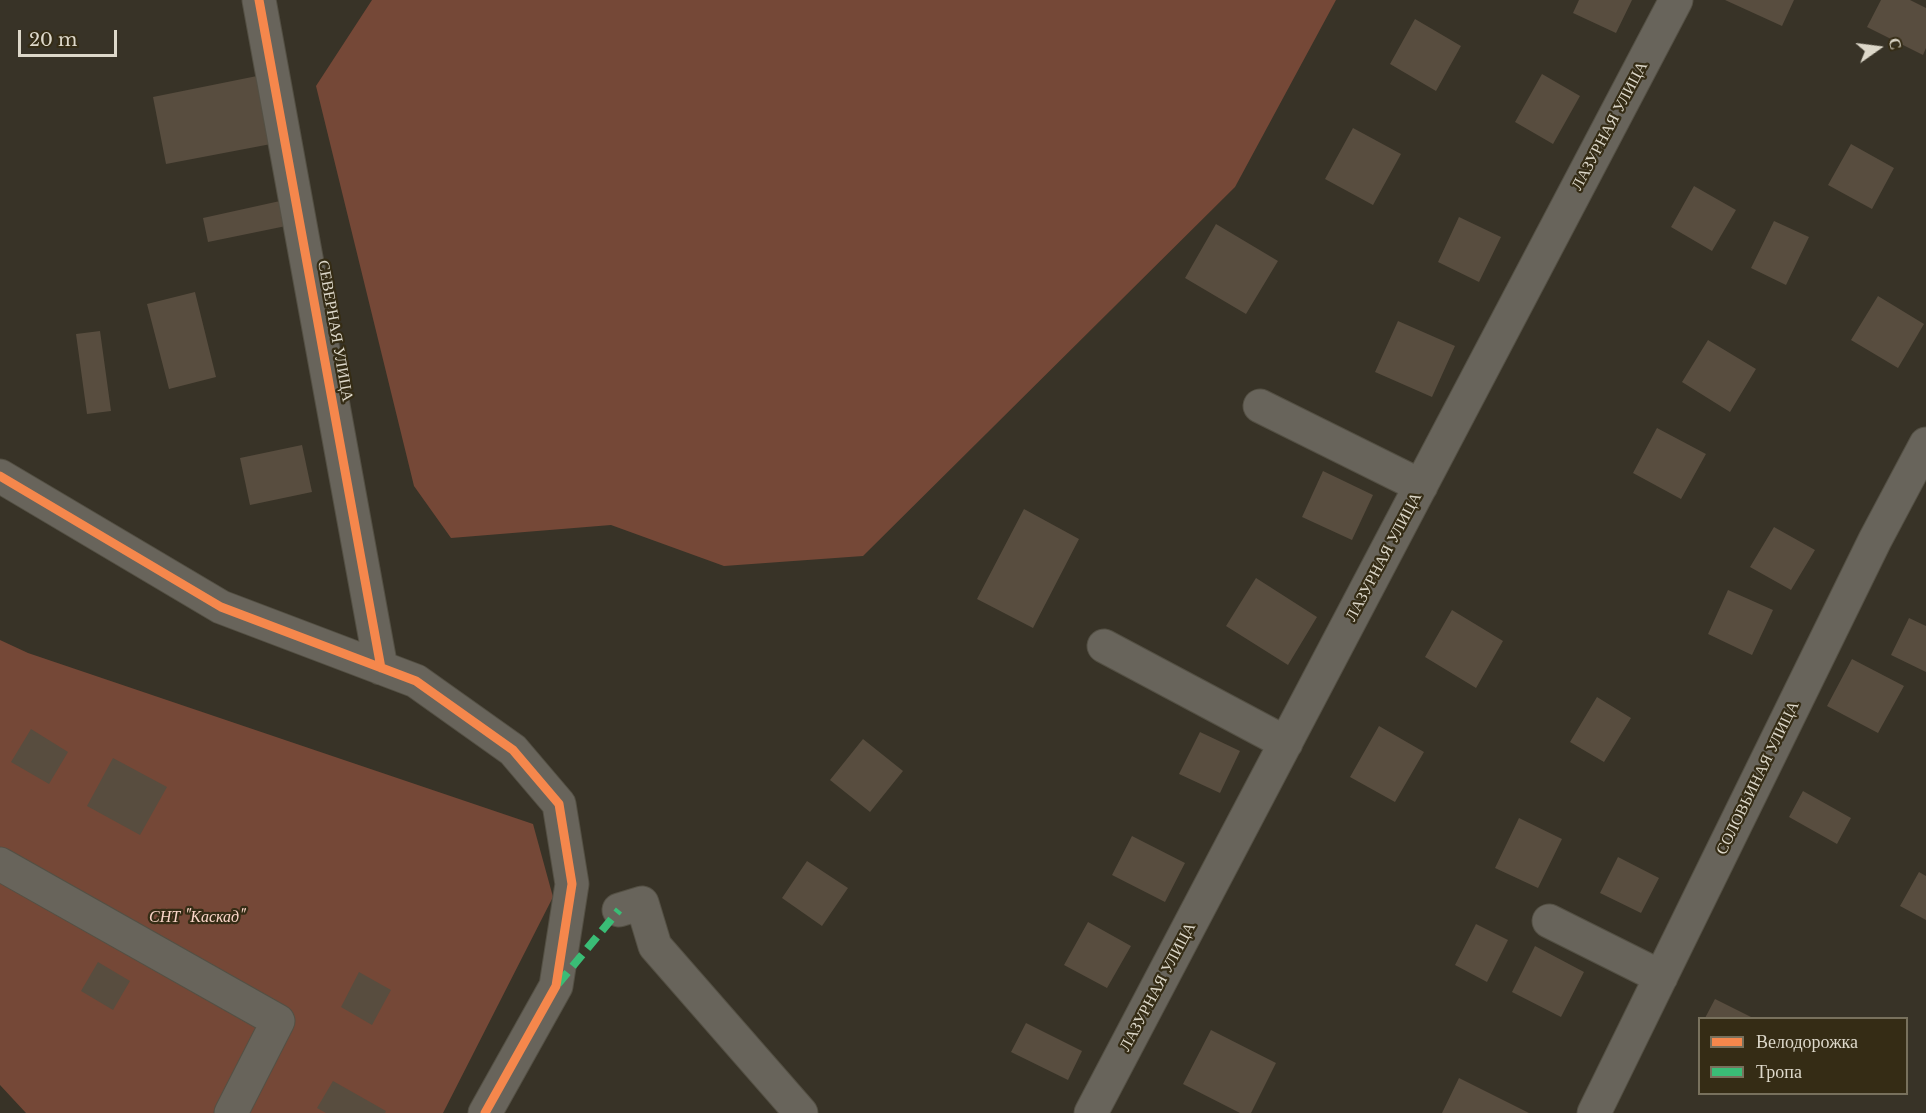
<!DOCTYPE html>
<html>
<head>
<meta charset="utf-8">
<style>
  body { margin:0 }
  #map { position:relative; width:1926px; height:1113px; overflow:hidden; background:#383327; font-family:"Libre Baskerville",serif }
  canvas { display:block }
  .legend { position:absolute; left:1698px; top:1017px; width:210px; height:78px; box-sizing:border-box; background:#352c15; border:2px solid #78715d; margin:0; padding:8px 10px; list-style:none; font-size:18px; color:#ddd8ca }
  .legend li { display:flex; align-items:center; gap:12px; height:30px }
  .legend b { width:30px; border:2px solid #78715d }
  .north { position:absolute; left:1848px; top:18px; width:60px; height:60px; -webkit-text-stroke:4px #352c15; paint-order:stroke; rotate:76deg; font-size:16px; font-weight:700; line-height:24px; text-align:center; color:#ddd8ca }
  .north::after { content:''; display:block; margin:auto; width:21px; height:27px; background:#ddd8ca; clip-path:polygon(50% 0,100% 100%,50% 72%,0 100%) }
  .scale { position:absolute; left:18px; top:30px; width:99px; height:27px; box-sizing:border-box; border:3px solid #ddd8ca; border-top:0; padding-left:8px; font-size:18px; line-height:21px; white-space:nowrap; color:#ddd8ca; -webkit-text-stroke:4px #352c15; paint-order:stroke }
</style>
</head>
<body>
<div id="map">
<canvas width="1926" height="1113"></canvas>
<ul class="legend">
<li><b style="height:8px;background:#f5874c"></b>Велодорожка</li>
<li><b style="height:8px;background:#3abd76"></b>Тропа</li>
</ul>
<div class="north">С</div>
<div class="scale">20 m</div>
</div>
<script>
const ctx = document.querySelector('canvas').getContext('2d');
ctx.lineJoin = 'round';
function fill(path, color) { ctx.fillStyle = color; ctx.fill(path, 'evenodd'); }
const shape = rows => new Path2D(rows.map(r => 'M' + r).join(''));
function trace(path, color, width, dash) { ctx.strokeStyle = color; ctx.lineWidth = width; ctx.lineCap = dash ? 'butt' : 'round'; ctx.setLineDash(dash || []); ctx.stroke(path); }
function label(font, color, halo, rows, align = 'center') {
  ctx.font = font + ' "Libre Baskerville",serif'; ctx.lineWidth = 4.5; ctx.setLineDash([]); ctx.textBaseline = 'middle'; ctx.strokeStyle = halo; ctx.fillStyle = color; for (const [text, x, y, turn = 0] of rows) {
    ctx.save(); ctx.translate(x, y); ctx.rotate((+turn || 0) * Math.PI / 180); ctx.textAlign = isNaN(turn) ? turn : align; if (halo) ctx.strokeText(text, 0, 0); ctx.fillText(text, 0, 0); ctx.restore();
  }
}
const green = shape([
  [372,0,1336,0,1235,187,863,556,724,566,611,525,451,538,414,486,316,86],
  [0,640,28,653,533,824,553,897,443,1113,26,1113,0,1085]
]);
const building = shape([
  [1579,0,1632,0,1616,33,1573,13],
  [1725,0,1794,0,1782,26],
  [1881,0,1910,0,1926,8,1926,48,1923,55,1867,27],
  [1415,19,1461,46,1436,91,1390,64],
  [1542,74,1580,96,1553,144,1515,122],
  [257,76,271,144,166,164,153,97],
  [1353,128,1401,154,1373,205,1325,179],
  [1851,144,1894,168,1872,209,1828,185],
  [1694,186,1736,210,1712,251,1671,227],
  [280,201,286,226,208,242,203,218],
  [1459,217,1501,237,1479,282,1438,262],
  [1774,221,1809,237,1786,285,1751,268],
  [1216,224,1278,261,1246,314,1185,278],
  [195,292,216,377,169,389,147,304],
  [1878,296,1924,324,1898,368,1851,340],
  [1398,321,1455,346,1432,397,1375,372],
  [100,331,111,411,87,414,76,334],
  [1708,340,1756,369,1730,412,1682,382],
  [1657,428,1706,454,1681,499,1633,473],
  [302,445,312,492,250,505,240,458],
  [1323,471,1373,495,1352,540,1302,517],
  [1024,509,1079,539,1033,628,977,599],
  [1774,527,1815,550,1791,590,1750,567],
  [1256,578,1317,617,1288,665,1226,626],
  [1728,590,1773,610,1752,655,1708,634],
  [1452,610,1503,641,1476,688,1425,657],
  [1909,618,1926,626,1926,672,1891,655],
  [1852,659,1904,686,1878,733,1827,706],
  [1597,697,1631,718,1604,762,1570,742],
  [1379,726,1424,752,1395,802,1350,777],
  [31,729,68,752,49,784,11,762],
  [1200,732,1240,751,1220,793,1179,774],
  [863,739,903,771,870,812,830,780],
  [113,758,167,787,140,835,87,806],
  [1803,791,1851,818,1837,844,1789,817],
  [1519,818,1562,839,1538,888,1495,868],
  [1132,836,1185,863,1165,902,1112,875],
  [1618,857,1659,878,1641,913,1600,893],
  [807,861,848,888,822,926,782,898],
  [1919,872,1926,876,1926,920,1900,906],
  [1088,922,1131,946,1107,988,1064,965],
  [1476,924,1508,940,1487,982,1455,965],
  [1535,946,1584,972,1561,1017,1512,992],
  [98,962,130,981,113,1010,81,991],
  [359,972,391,990,372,1025,341,1007],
  [1715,999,1753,1018,1705,1018],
  [1026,1023,1082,1051,1068,1080,1011,1052],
  [1211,1030,1276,1063,1251,1113,1240,1113,1183,1084],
  [1459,1078,1529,1113,1442,1113],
  [333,1081,386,1111,385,1113,326,1113,317,1108]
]);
const minor = shape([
  [259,0,381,668],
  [1260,406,1421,486],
  [0,476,221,607,416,681,513,750,559,804,572,884,556,986,485,1113],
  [1104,646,1286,743],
  [0,864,278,1021,231,1113],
  [619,910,642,903,655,946,801,1113],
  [1549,921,1661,977],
  [1091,1113,1676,0],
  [1594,1113,1875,540,1926,444]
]);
const quiet = shape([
  [558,984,619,910]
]);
const cycleway = shape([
  [259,0,381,668],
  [0,476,221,607,416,681,513,750,559,804,572,884,556,986,485,1113]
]);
const streetNames = [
  ["ЛАЗУРНАЯ УЛИЦА",1610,126,-62],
  ["СЕВЕРНАЯ УЛИЦА",335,331,80],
  ["ЛАЗУРНАЯ УЛИЦА",1384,557,-62],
  ["СОЛОВЬИНАЯ УЛИЦА",1758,778,-64],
  ["ЛАЗУРНАЯ УЛИЦА",1158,987,-62]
];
const parkNames = [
  ["СНТ \"Каскад\"",197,917]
];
fill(green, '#754837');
fill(building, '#584d3f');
trace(minor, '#545044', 35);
trace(minor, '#68645b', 33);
trace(quiet, '#3abd76', 8, [15, 8]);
trace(cycleway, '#f5874c', 9);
label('16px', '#ddd8ca', '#352c15', streetNames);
label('italic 16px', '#fbd6c9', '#352c15', parkNames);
</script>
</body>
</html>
